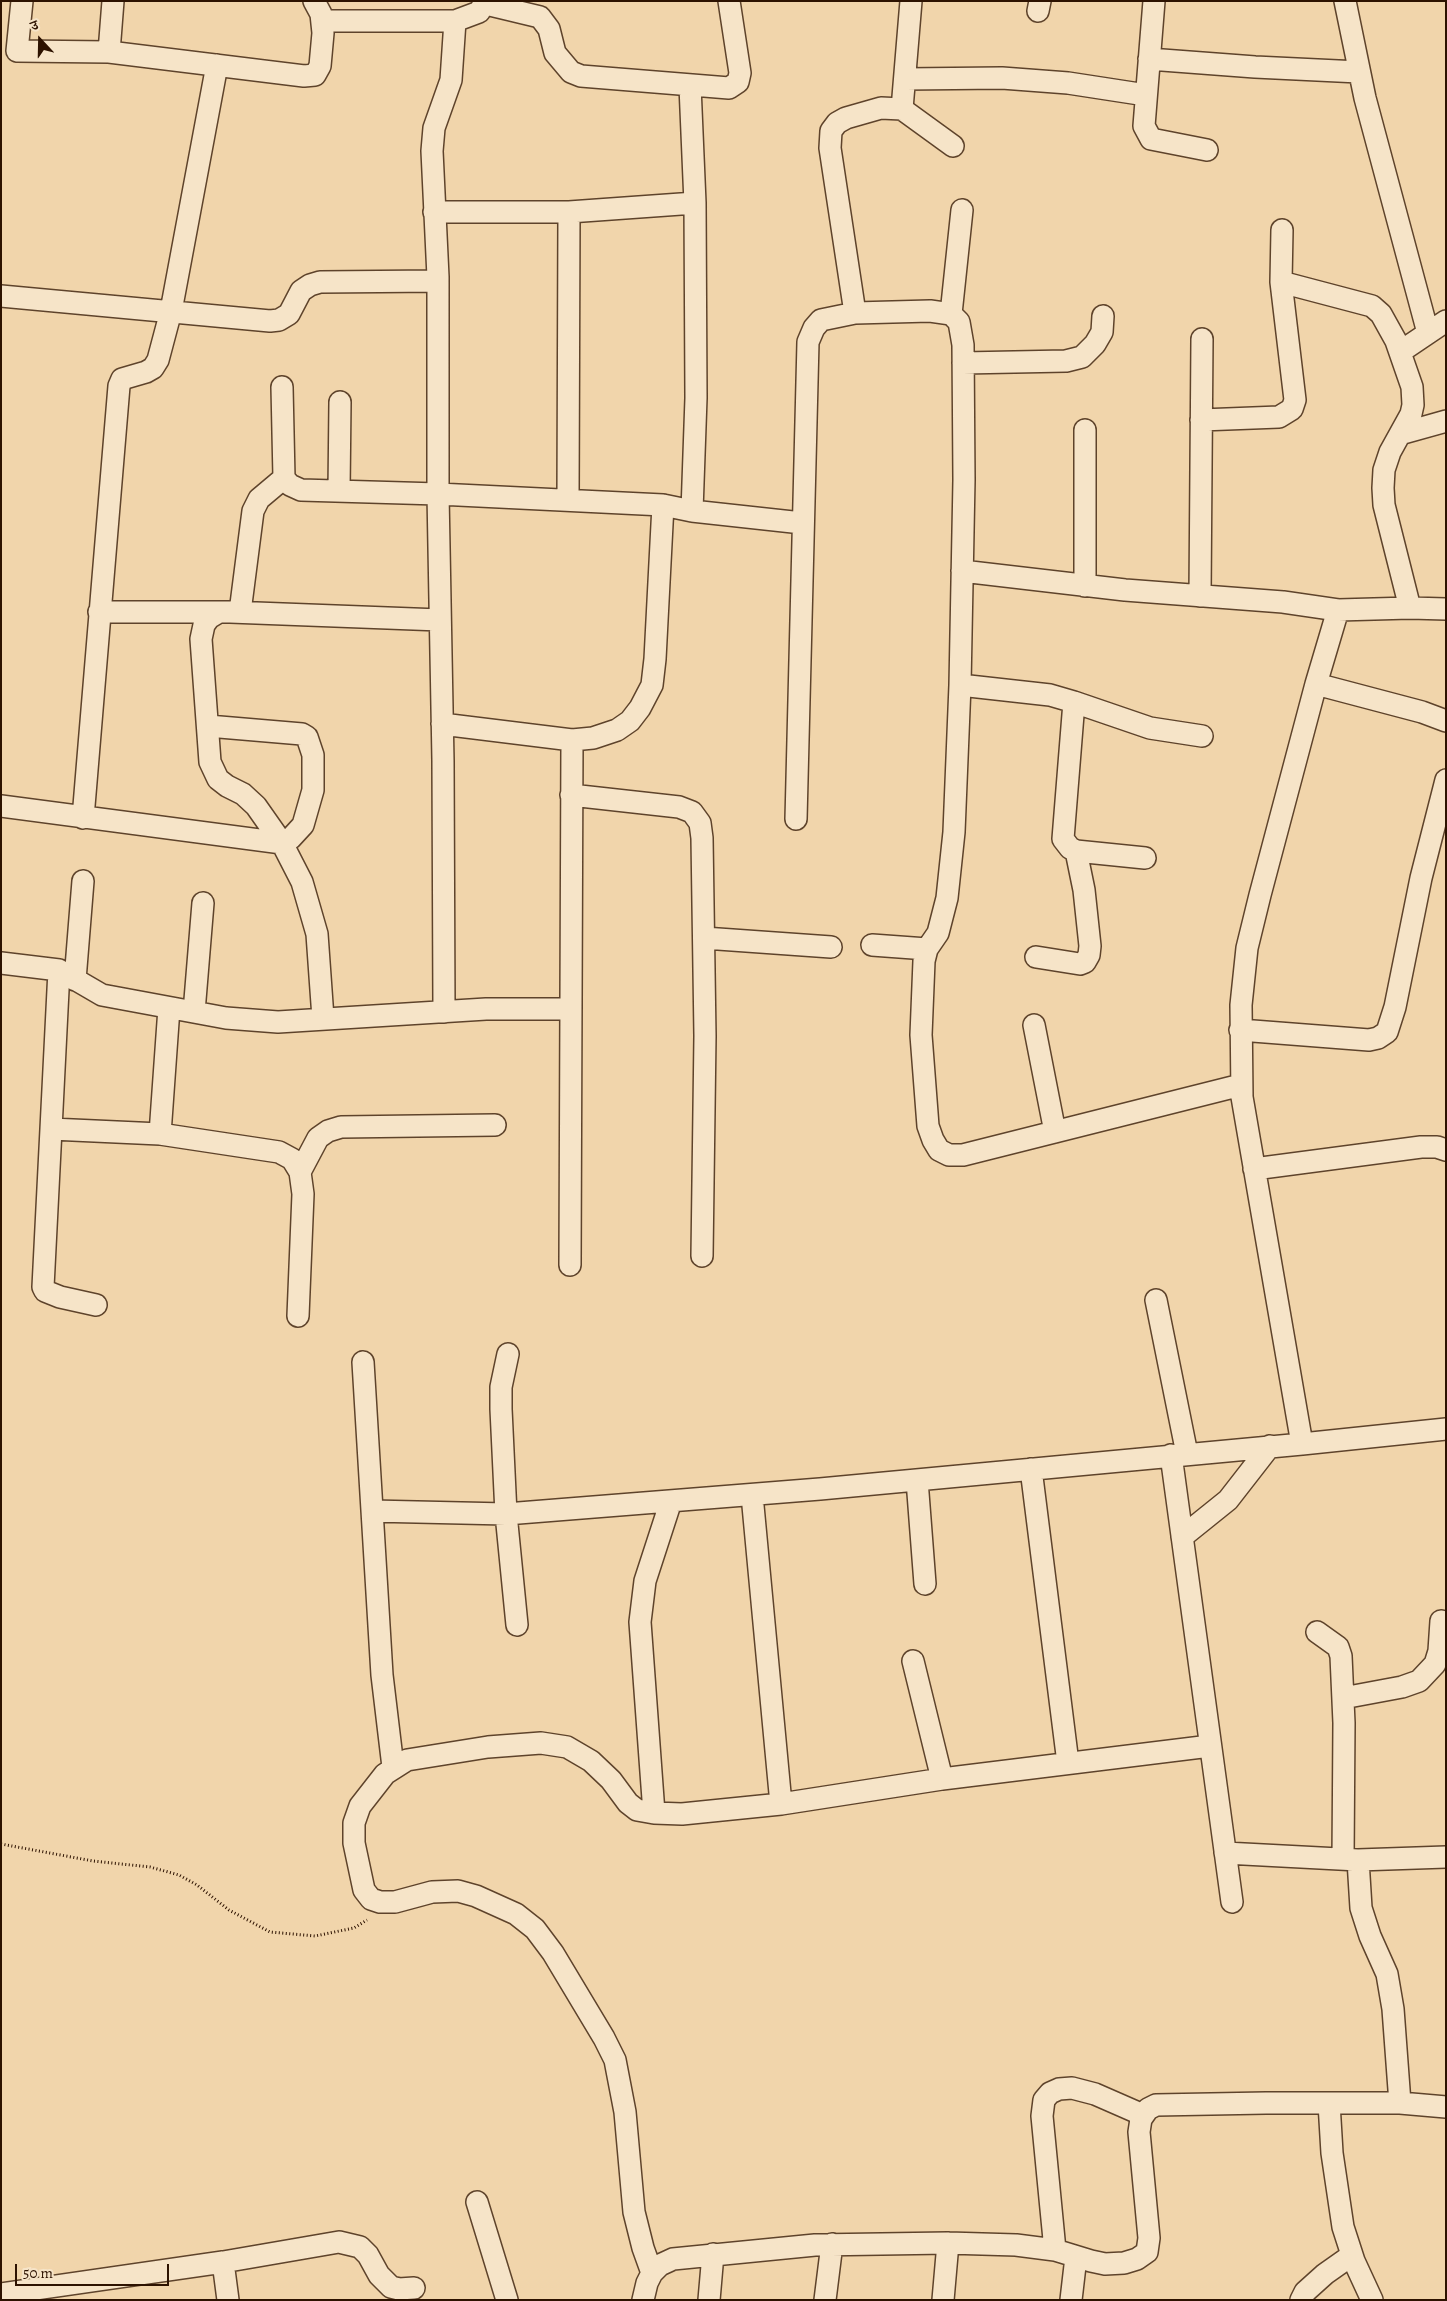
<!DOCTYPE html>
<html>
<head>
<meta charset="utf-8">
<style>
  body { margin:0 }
  #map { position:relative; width:1447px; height:2301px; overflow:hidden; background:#f1d5ab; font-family:Alegreya,"Noto Serif Devanagari",serif }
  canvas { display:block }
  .frame { position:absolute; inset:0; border:2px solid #2d1200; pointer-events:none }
  .north { position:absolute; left:15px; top:15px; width:50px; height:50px; -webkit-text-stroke:4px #f6e4c8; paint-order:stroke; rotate:339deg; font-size:14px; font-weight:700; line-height:20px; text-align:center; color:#2d1200 }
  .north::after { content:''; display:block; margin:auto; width:18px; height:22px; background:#2d1200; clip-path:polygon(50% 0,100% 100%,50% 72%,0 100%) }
  .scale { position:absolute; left:15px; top:2264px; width:154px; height:22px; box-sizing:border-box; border:2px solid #2d1200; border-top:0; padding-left:6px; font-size:15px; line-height:18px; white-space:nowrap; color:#2d1200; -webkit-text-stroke:4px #f6e4c8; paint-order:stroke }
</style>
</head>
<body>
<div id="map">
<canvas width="1447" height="2301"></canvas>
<div class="frame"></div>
<div class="north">उ</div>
<div class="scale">50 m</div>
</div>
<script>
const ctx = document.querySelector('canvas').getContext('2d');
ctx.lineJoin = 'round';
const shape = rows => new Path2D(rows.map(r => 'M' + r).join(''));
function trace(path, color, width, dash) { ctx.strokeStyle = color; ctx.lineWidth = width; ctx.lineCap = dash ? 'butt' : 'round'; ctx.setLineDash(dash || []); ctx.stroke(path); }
const path = shape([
  [1,1844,93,1861,150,1867,179,1875,197,1885,229,1910,270,1932,315,1936,354,1928,367,1920]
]);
const minor = shape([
  [22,1,17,51,109,52,304,76,315,75,320,66,323,33,321,14,314,1],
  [1154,1,1144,126,1151,139,1207,150],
  [1345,1,1365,98,1428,333],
  [486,4,540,17,549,29,555,53,571,72,581,76,729,88,738,82,740,73,729,1],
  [1038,11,1040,1],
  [322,21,455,21],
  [109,52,113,1],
  [1149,59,1255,67,1359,72],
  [905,79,1002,78,1068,83,1146,95],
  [690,86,695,203,696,398,692,511],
  [902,109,953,146],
  [434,212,569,212,695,203],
  [1281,282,1372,306,1381,314,1396,341,1412,387,1413,405,1411,414,1390,452,1384,470,1383,488,1384,505,1410,608,1338,610],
  [1,296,270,321,279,320,289,314,301,291,310,285,320,282,438,281],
  [855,313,830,148,831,131,837,123,846,118,881,108,902,109,911,1],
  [951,314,962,210],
  [1400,352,1446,321],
  [963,363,1066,361,1082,357,1095,344,1102,332,1103,316],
  [282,387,284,478,290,485,301,490,438,494,663,505,692,511,802,523],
  [1201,420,1279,417,1292,409,1295,400,1281,282,1282,230],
  [1400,434,1446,421],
  [339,491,340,402],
  [568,500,569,212],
  [1085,586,1085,430],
  [1200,596,1202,339],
  [1410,608,1446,609],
  [99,612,219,612],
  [240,612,253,511,259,499,284,478],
  [1316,684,1422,712,1446,721],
  [960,685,1050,695,1074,702,1063,839,1070,848,1076,851,1145,858],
  [1074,702,1150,728,1202,736],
  [442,724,572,740,593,738,617,730,630,721,640,708,652,685,655,659,663,505],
  [571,795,679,807,692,812,700,823,702,838,705,1036,702,1256],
  [1,806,282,843,291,838,303,825,313,790,313,755,307,737,302,734,208,726],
  [83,818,119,386,122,379,146,372,153,368,158,360,171,311,217,65],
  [796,819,808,342,814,328,821,320,855,313,930,311,951,314,959,322,963,345,964,480,960,685,954,832,947,898,938,933,927,949,924,961,921,1035,928,1126,933,1140,939,1150,949,1155,963,1155,1241,1085],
  [704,938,831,947],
  [872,945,927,949],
  [1036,957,1080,964,1085,962,1089,955,1090,946,1084,890,1076,851],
  [1,963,59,970,51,1129,160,1134,279,1152,292,1159,300,1172,303,1194,298,1316],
  [59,970,102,995,226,1018,278,1022,486,1009,571,1009],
  [75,980,83,881],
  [194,1012,203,903],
  [444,1012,443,761,438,494,438,277,432,151,434,128,451,80,455,21,479,12,486,1],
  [323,1018,317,934,302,882,282,843,256,806,243,794,227,786,218,779,210,762,201,639,204,625,209,618,219,612,230,612,440,620],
  [1034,1025,1055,1132],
  [1240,1030,1369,1040,1378,1038,1387,1032,1395,1007,1421,878,1446,780],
  [51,1129,43,1287,45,1291,60,1297,96,1305],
  [160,1134,169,1008],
  [1254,1169,1421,1147,1437,1147,1446,1150],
  [300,1172,318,1138,328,1131,341,1127,495,1125],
  [570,1265,572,740],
  [1156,1300,1187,1454],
  [508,1354,501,1387,501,1409,506,1514,517,1625],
  [363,1362,382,1675,393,1767],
  [1302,1444,1446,1429],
  [1171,1455,1232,1902],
  [1031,1469,1068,1763],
  [917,1480,925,1584],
  [752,1495,781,1804],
  [372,1511,506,1514,820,1489,1302,1444,1242,1097,1241,1005,1247,948,1260,895,1316,684,1338,610,1283,602,1125,590,962,571],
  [1182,1537,1228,1500,1270,1446],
  [1317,1632,1338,1647,1341,1656,1344,1723,1343,1859],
  [913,1661,942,1779],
  [1343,1698,1402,1687,1419,1681,1435,1664,1439,1651,1441,1621],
  [654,1813,640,1622,645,1581,671,1501],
  [1225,1853,1358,1860,1446,1857],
  [1358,1860,1361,1908,1370,1936,1387,1974,1393,2009,1400,2103],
  [1329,2103,1332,2153,1343,2227,1354,2261,1372,2300],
  [477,2202,507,2300],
  [1055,2250,1042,2116,1044,2100,1050,2093,1059,2089,1072,2088,1095,2094,1143,2115],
  [223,2262,228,2300],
  [652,2273,643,2248,634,2212,625,2112,615,2060,604,2038,553,1953,535,1929,516,1914,476,1896,458,1891,432,1892,395,1902,380,1902,371,1899,364,1890,354,1843,354,1823,360,1806,385,1774,407,1760,488,1747,541,1743,567,1747,591,1761,611,1780,628,1803,637,1810,654,1813,682,1814,781,1804,942,1779,1210,1746],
  [1,2294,223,2262,339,2242,360,2247,368,2255,379,2275,391,2287,399,2289,414,2288],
  [643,2300,647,2283,652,2273,660,2265,673,2259,815,2245,948,2243,1016,2245,1055,2250,1091,2261,1105,2264,1124,2263,1137,2259,1147,2252,1149,2238,1139,2132,1141,2119,1148,2109,1156,2105,1266,2103,1400,2103,1446,2107],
  [709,2300,713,2254],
  [825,2300,832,2244],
  [943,2300,948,2243],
  [1071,2300,1076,2257],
  [1301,2300,1305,2292,1325,2274,1352,2255]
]);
trace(minor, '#5e432b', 24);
trace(path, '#2d1200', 3, [1, 2.5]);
trace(minor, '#f6e4c8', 21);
</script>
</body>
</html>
